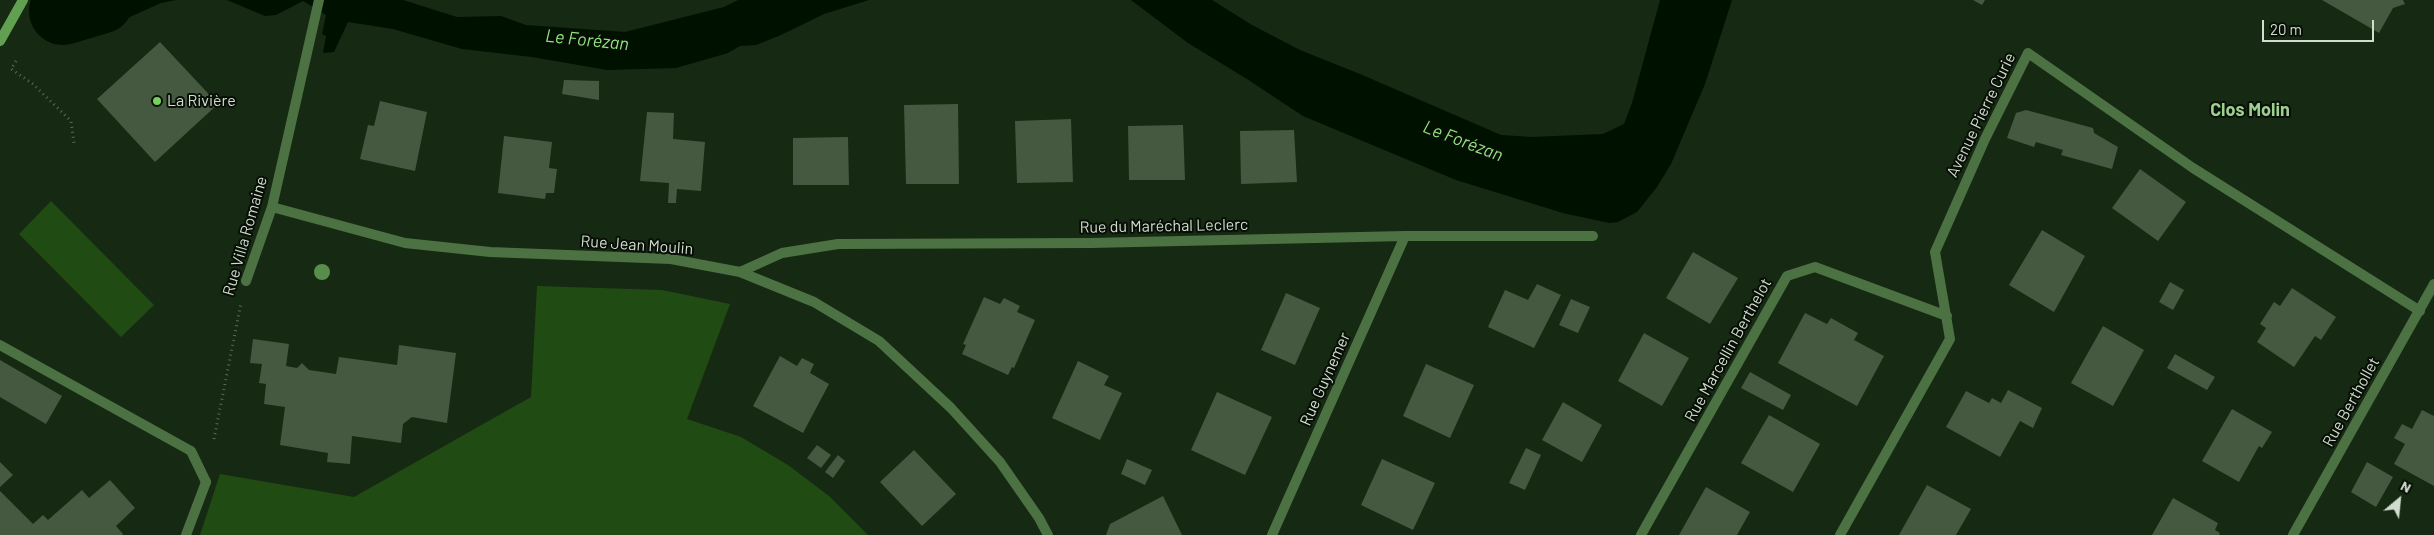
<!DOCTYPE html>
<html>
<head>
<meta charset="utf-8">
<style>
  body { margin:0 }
  #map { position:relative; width:2434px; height:535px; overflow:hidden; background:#162912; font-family:Barlow,sans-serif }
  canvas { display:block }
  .north { position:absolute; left:2374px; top:475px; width:50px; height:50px; -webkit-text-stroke:4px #070f06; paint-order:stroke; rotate:28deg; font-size:14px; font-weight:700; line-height:20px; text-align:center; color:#d1ddce }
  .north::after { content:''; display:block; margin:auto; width:18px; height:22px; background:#d1ddce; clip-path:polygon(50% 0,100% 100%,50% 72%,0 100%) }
  .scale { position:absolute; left:2262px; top:20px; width:112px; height:22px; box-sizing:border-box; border:2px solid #d1ddce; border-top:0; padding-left:6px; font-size:15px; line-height:18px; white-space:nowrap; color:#d1ddce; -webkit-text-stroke:4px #070f06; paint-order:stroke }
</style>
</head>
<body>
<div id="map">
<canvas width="2434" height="535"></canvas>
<div class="north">N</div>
<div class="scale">20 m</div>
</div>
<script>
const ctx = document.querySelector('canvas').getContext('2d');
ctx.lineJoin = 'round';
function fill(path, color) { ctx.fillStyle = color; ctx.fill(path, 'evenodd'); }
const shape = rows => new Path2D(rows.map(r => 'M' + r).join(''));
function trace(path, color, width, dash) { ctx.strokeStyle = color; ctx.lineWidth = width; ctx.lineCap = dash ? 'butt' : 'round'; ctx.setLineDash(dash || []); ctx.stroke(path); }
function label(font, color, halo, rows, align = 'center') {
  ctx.font = font + ' Barlow,sans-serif'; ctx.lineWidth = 4; ctx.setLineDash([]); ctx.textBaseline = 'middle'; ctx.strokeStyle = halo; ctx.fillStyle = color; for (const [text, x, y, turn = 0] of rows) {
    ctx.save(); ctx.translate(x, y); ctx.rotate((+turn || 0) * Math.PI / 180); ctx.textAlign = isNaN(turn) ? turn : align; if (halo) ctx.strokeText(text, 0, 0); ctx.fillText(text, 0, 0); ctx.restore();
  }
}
const green = shape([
  [51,201,154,305,121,337,19,234],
  [537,286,662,290,730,304,687,419,741,437,788,465,829,496,868,535,200,535,220,474,354,497,531,397]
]);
const water = shape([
  [106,0,176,0,161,3,121,21,106,5],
  [227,0,403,0,457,17,501,16,526,25,625,32,724,7,738,0,869,0,824,14,781,35,756,45,740,46,728,53,676,68,607,70,532,57,462,49,393,29,348,22,334,52,323,53,326,36,322,34,326,15,303,1,276,15,265,16],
  [1131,0,1212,0,1252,25,1300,50,1360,74,1501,135,1531,137,1603,134,1624,124,1632,103,1660,0,1732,0,1705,84,1671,164,1657,187,1637,212,1618,222,1609,223,1563,213,1456,180,1303,116,1247,79,1188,43]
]);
const river = shape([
  [63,11,100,0]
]);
const building = shape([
  [1973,0,1985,0,1982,5],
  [2322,0,2403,0,2405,4,2393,8,2379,33],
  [160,42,218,104,155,162,97,99],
  [564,80,599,81,599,100,562,94],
  [380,101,427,112,415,171,360,159,368,125,374,126],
  [958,104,959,184,906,184,904,105],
  [2026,110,2093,128,2094,133,2118,147,2112,169,2061,155,2063,150,2036,142,2034,147,2007,138,2016,113],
  [647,112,674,113,673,139,705,142,701,191,677,189,676,203,668,203,669,183,640,181],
  [1071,119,1073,182,1017,183,1015,121],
  [1183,125,1185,180,1129,180,1128,126],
  [1294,130,1297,182,1241,184,1240,131],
  [504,136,552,142,549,168,557,169,554,193,546,193,545,199,498,193],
  [848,137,849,185,793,185,793,138],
  [2140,169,2186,202,2158,241,2112,208],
  [2042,230,2085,256,2054,312,2009,285],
  [1693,252,1738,278,1710,324,1666,298],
  [2170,282,2184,290,2173,310,2159,302],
  [1537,284,1561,295,1534,348,1488,327,1505,290,1528,300],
  [2292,288,2336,317,2321,340,2315,336,2294,367,2257,342,2266,328,2260,324,2274,302,2280,306],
  [1286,293,1320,308,1295,365,1261,350],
  [984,297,1000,304,1004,298,1020,306,1017,312,1035,320,1014,368,1012,367,1008,375,962,354,966,345,963,344],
  [1571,299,1590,307,1578,333,1559,325],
  [1805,313,1827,324,1831,318,1858,333,1854,340,1884,356,1857,406,1778,363],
  [2103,326,2144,350,2113,406,2071,383],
  [1644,333,1689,358,1662,406,1618,381],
  [253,339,289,344,286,366,297,368,302,363,309,370,336,374,339,357,397,365,399,345,456,353,447,423,412,417,403,424,401,443,352,436,350,464,327,462,328,453,280,445,285,407,264,404,266,384,259,383,262,364,250,363],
  [2175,354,2215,377,2207,390,2167,368],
  [780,356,797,366,802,358,814,364,810,373,829,384,803,433,753,406],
  [0,360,62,396,46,424,0,397],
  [1078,361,1109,376,1104,385,1122,393,1100,440,1052,418],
  [1426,364,1474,385,1450,438,1403,416],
  [1750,372,1791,395,1783,410,1741,388],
  [2008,390,2042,408,2033,428,2020,421,2000,457,1946,427,1966,391,1989,403,1992,398,2001,403],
  [1217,392,1272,417,1245,475,1191,450],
  [1563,402,1602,425,1582,462,1542,440],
  [2232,409,2272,432,2262,448,2259,446,2239,482,2202,461],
  [2422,410,2434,416,2434,486,2394,464,2405,444,2394,438,2402,424,2412,429],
  [1769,415,1820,444,1793,492,1741,463],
  [817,445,831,455,821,468,807,458],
  [1526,448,1541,455,1525,490,1509,483],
  [914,450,956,494,922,526,880,482],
  [838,455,845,461,833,478,825,472],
  [1127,459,1152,470,1145,485,1121,474],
  [1382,459,1435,483,1413,530,1361,505],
  [0,462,13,475,0,487],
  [2367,462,2393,477,2376,507,2351,492],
  [110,480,135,508,116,526,123,534,122,535,0,535,0,491,33,524,43,515,48,520,82,490,89,498],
  [1927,485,1971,509,1956,535,1899,535],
  [1706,487,1750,512,1737,535,1679,535],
  [1163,496,1182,535,1106,535,1110,524],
  [2173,498,2218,523,2215,530,2220,533,2219,535,2152,535]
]);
const path = shape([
  [16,61,11,69,33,84,71,121,74,143],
  [214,439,241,303]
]);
const lane = shape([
  [0,345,191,451,206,482]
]);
const street = shape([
  [272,207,405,243,490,252,671,259,740,272,814,302,879,341,951,408,1000,462,1039,518,1048,535],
  [740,272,782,253,838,244,1091,243,1405,236,1593,236],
  [246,281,272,207,319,0],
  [186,535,206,482],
  [1272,535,1405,236],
  [1641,535,1787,276,1815,267,1947,316],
  [1840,535,1950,339,1935,252,1985,139,2028,53,2193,168,2420,311],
  [2293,535,2434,284]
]);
const secondary = shape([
  [0,41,23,0]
]);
const trees = [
  [322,272]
];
const markers = [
  [157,101,5,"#74d25b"]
];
const poiNames = [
  ["La Rivière",167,101]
];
const streetNames = [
  ["Avenue Pierre Curie",1981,115,-64],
  ["Rue du Maréchal Leclerc",1164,226,-1],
  ["Rue Villa Romaine",245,236,-74],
  ["Rue Jean Moulin",637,245,4],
  ["Rue Marcellin Berthelot",1728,350,-61],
  ["Rue Guynemer",1325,379,-66],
  ["Rue Berthollet",2351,402,-61]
];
const waterNames = [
  ["Le Forézan",587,40,6],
  ["Le Forézan",1463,141,21]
];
const neighbourhoodNames = [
  ["Clos Molin",2250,110]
];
fill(green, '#204c13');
fill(water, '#011100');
trace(river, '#011100', 68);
fill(building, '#455940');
trace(path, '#5a6b57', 3, [1, 4]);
trace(lane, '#4c7243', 10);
trace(street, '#4c7243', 10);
trace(secondary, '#619f51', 10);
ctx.fillStyle = '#588d4b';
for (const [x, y] of trees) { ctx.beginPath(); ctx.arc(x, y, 8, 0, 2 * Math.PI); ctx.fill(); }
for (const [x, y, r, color] of markers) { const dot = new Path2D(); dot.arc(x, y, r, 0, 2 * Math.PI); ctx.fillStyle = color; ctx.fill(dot); trace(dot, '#070f06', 2); }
label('16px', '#d1ddce', '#070f06', poiNames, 'left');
label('16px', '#d1ddce', '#070f06', streetNames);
label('italic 18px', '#94e57f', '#070f06', waterNames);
label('bold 18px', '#9dcf90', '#070f06', neighbourhoodNames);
</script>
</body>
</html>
